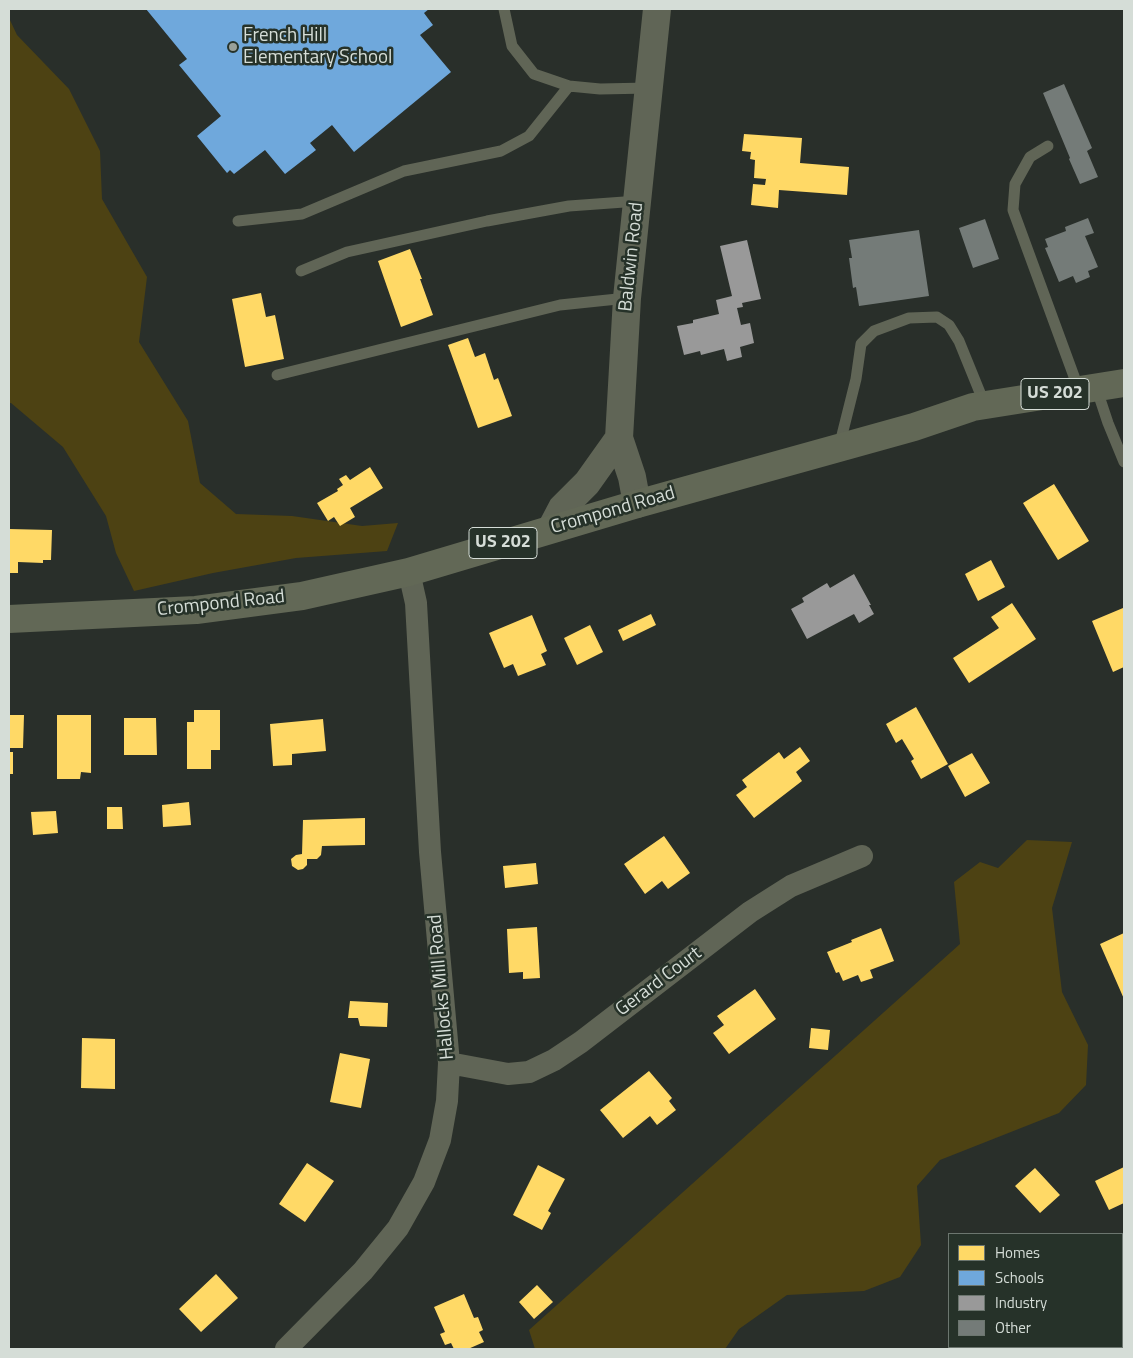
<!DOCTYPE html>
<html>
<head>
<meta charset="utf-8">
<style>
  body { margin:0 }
  #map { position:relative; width:1133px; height:1358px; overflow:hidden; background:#292f2a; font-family:"Titillium Web",sans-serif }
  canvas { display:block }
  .frame { position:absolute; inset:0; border:10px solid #d5ddd7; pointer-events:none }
  .legend { position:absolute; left:948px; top:1233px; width:175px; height:115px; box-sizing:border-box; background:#263229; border:1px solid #6c766f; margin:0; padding:6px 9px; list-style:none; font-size:15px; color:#d5ddd7 }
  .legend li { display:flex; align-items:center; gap:10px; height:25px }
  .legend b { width:25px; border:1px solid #6c766f }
</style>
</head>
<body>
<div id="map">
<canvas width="1133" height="1358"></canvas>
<div class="frame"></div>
<ul class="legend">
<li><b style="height:14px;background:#ffd966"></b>Homes</li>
<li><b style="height:14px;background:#6fa8dc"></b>Schools</li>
<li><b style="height:14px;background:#999"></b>Industry</li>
<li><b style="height:14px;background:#747b78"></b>Other</li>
</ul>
</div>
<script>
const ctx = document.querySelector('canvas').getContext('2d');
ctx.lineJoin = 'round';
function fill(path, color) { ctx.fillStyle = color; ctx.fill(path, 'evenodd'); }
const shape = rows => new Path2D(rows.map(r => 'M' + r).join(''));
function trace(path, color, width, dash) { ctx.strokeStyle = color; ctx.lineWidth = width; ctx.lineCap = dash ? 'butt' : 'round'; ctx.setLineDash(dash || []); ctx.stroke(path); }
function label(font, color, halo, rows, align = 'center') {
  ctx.font = font + ' "Titillium Web",sans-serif'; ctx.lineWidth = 5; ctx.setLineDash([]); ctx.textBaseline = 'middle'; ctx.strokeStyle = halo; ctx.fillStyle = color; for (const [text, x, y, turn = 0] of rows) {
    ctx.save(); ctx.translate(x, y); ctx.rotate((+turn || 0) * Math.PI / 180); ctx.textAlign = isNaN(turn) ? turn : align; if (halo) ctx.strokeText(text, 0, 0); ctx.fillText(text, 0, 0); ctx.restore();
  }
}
const green = shape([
  [9,18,17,35,69,89,100,151,102,199,147,277,139,342,188,421,200,483,236,514,292,516,362,526,398,523,387,551,296,558,213,573,134,591,116,553,106,516,63,447,11,403,9,403],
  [1027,840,1072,842,1052,908,1062,992,1088,1045,1086,1085,1059,1113,940,1160,917,1186,921,1245,900,1277,864,1291,787,1295,739,1329,725,1349,535,1349,529,1330,960,944,954,882,980,862,998,868]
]);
const homes = shape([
  [744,134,802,138,800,163,849,167,847,195,779,190,778,208,751,205,753,184,765,185,766,179,754,178,755,160,750,159,751,152,742,151],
  [410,249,422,279,420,279,433,315,401,327,378,261],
  [261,293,266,317,275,315,284,359,245,367,232,299],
  [468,338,475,357,485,353,494,380,498,378,512,416,478,428,448,345],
  [370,467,383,488,350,508,355,517,340,526,334,517,328,521,317,503,338,491,337,489,343,485,339,479,346,475,350,480],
  [1054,484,1089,541,1058,560,1023,503],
  [9,529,52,530,51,560,43,560,43,563,18,562,18,573,9,573],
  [991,560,1005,587,978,601,965,574],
  [1012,603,1036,639,969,683,953,658,999,628,991,617],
  [1123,608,1124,612,1124,667,1113,672,1092,621],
  [651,614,656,625,623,641,618,630],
  [532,615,547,651,541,654,546,665,518,676,513,664,504,668,489,633],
  [590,625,603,652,577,665,564,638],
  [916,707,948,764,921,779,911,761,914,759,902,739,896,743,886,724],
  [194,710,220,710,220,750,211,750,211,769,187,769,187,722,194,722],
  [9,715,24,715,23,748,9,748],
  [57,715,91,715,91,773,81,772,80,779,57,779],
  [124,718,156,718,157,755,124,755],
  [323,719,326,751,292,754,292,765,273,766,270,724],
  [800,747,810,761,796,772,802,781,754,818,736,795,747,787,742,780,779,752,784,759],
  [9,752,13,752,13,774,9,774],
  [972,753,990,783,965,797,948,766],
  [189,802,191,825,163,827,162,805],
  [107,807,122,807,123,829,107,829],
  [56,811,58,833,33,835,31,812],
  [365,818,365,845,322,846,321,855,317,859,307,859,307,865,303,869,298,870,292,866,291,859,296,855,302,854,303,820],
  [664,836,690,873,668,889,662,881,645,894,624,864],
  [536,863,538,884,505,888,503,866],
  [537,927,540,978,523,979,523,972,509,973,507,929],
  [881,928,894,961,870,970,873,978,861,982,858,975,843,981,839,972,836,973,827,952,852,942,851,940],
  [1124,933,1124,999,1100,944],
  [755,989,776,1019,729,1054,713,1033,724,1025,717,1016],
  [350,1001,388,1003,387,1027,360,1026,358,1018,348,1018],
  [811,1028,830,1030,828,1050,809,1048],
  [82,1038,115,1039,115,1089,81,1088],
  [340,1053,370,1059,361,1108,330,1102],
  [649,1071,672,1098,669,1101,676,1110,657,1125,650,1116,623,1138,600,1110],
  [307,1163,334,1181,305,1222,279,1204],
  [538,1165,565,1179,548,1211,551,1213,542,1230,513,1215],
  [1124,1167,1124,1203,1109,1210,1095,1181],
  [1035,1168,1060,1195,1040,1213,1015,1186],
  [216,1274,238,1298,201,1332,179,1309],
  [537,1285,553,1302,534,1319,519,1302],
  [464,1294,474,1318,478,1317,483,1330,479,1332,484,1342,468,1349,454,1349,451,1343,445,1345,440,1334,445,1332,434,1307]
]);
const schools = shape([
  [146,9,429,9,424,13,433,25,420,35,451,72,354,152,332,125,310,143,316,150,285,174,265,150,234,174,230,170,227,173,197,136,221,116,179,65,187,59]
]);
const industry = shape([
  [747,240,761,299,742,303,743,307,737,308,741,325,750,323,754,343,740,347,742,357,727,361,724,349,701,355,700,351,684,355,677,326,693,323,693,320,719,314,716,300,732,296,720,246],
  [854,574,871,605,869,605,874,614,859,623,854,614,807,639,791,609,804,602,802,598,827,583,830,588]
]);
const building = shape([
  [1064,84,1092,148,1087,151,1098,177,1080,184,1069,159,1070,158,1043,93],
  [1088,218,1094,233,1085,236,1098,267,1088,271,1090,277,1076,283,1073,276,1059,282,1045,248,1048,247,1045,239,1066,231,1065,227],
  [985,219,999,259,973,268,959,228],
  [919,230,929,296,859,306,856,287,853,288,849,258,852,258,849,240]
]);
const service = shape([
  [504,9,512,46,534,74,569,86,600,89,648,88],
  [1048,146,1030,157,1015,184,1013,210,1079,390],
  [238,221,302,214,404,171,501,151,529,136,569,86],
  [301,271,347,252,487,221,569,206,638,201],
  [277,375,560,305,627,298],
  [1096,387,1108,423,1124,462],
  [839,447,856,379,861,344,874,331,909,318,937,317,949,325,959,341,985,405]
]);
const minor = shape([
  [449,1063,508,1074,529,1072,554,1060,581,1042,750,912,791,886,862,856],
  [1122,1327,1124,1324],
  [286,1349,363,1271,398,1228,424,1182,440,1140,447,1101,449,1063,430,852,416,603,409,572],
  [1098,1349,1100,1347]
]);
const tertiary = shape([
  [637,504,632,477,619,438,627,298,657,9],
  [551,529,562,508,587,483,619,438]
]);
const trunk = shape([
  [9,619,196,610,302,596,409,572,637,504,914,427,973,407,1124,383]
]);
const markers = [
  [233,47,5,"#99a09a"]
];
const shields = [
  [1055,394,68],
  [503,543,68]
];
const shieldNames = [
  ["US 202",1055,394],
  ["US 202",503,543]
];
const poiNames = [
  ["French Hill",243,36],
  ["Elementary School",243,58]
];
const streetNames = [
  ["Baldwin Road",632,257,-84],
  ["Crompond Road",613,511,-16],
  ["Crompond Road",221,604,-6],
  ["Gerard Court",659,982,-37],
  ["Hallocks Mill Road",442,987,-95]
];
fill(green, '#4d4213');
fill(homes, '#ffd966');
fill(schools, '#6fa8dc');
fill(industry, '#999');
fill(building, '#747b78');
trace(service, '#606556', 11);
trace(minor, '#606556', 22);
trace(tertiary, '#606556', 28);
trace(trunk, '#626856', 28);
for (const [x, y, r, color] of markers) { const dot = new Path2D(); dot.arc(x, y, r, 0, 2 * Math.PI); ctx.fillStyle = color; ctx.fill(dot); trace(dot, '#263229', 2); }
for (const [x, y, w] of shields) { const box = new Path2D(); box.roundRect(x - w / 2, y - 15.5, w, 31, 4); ctx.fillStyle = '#263229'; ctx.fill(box); trace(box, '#d5ddd7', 1); }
label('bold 18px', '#d5ddd7', null, shieldNames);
label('19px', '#d5ddd7', '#263229', poiNames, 'left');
label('19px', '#d5ddd7', '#263229', streetNames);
</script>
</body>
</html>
